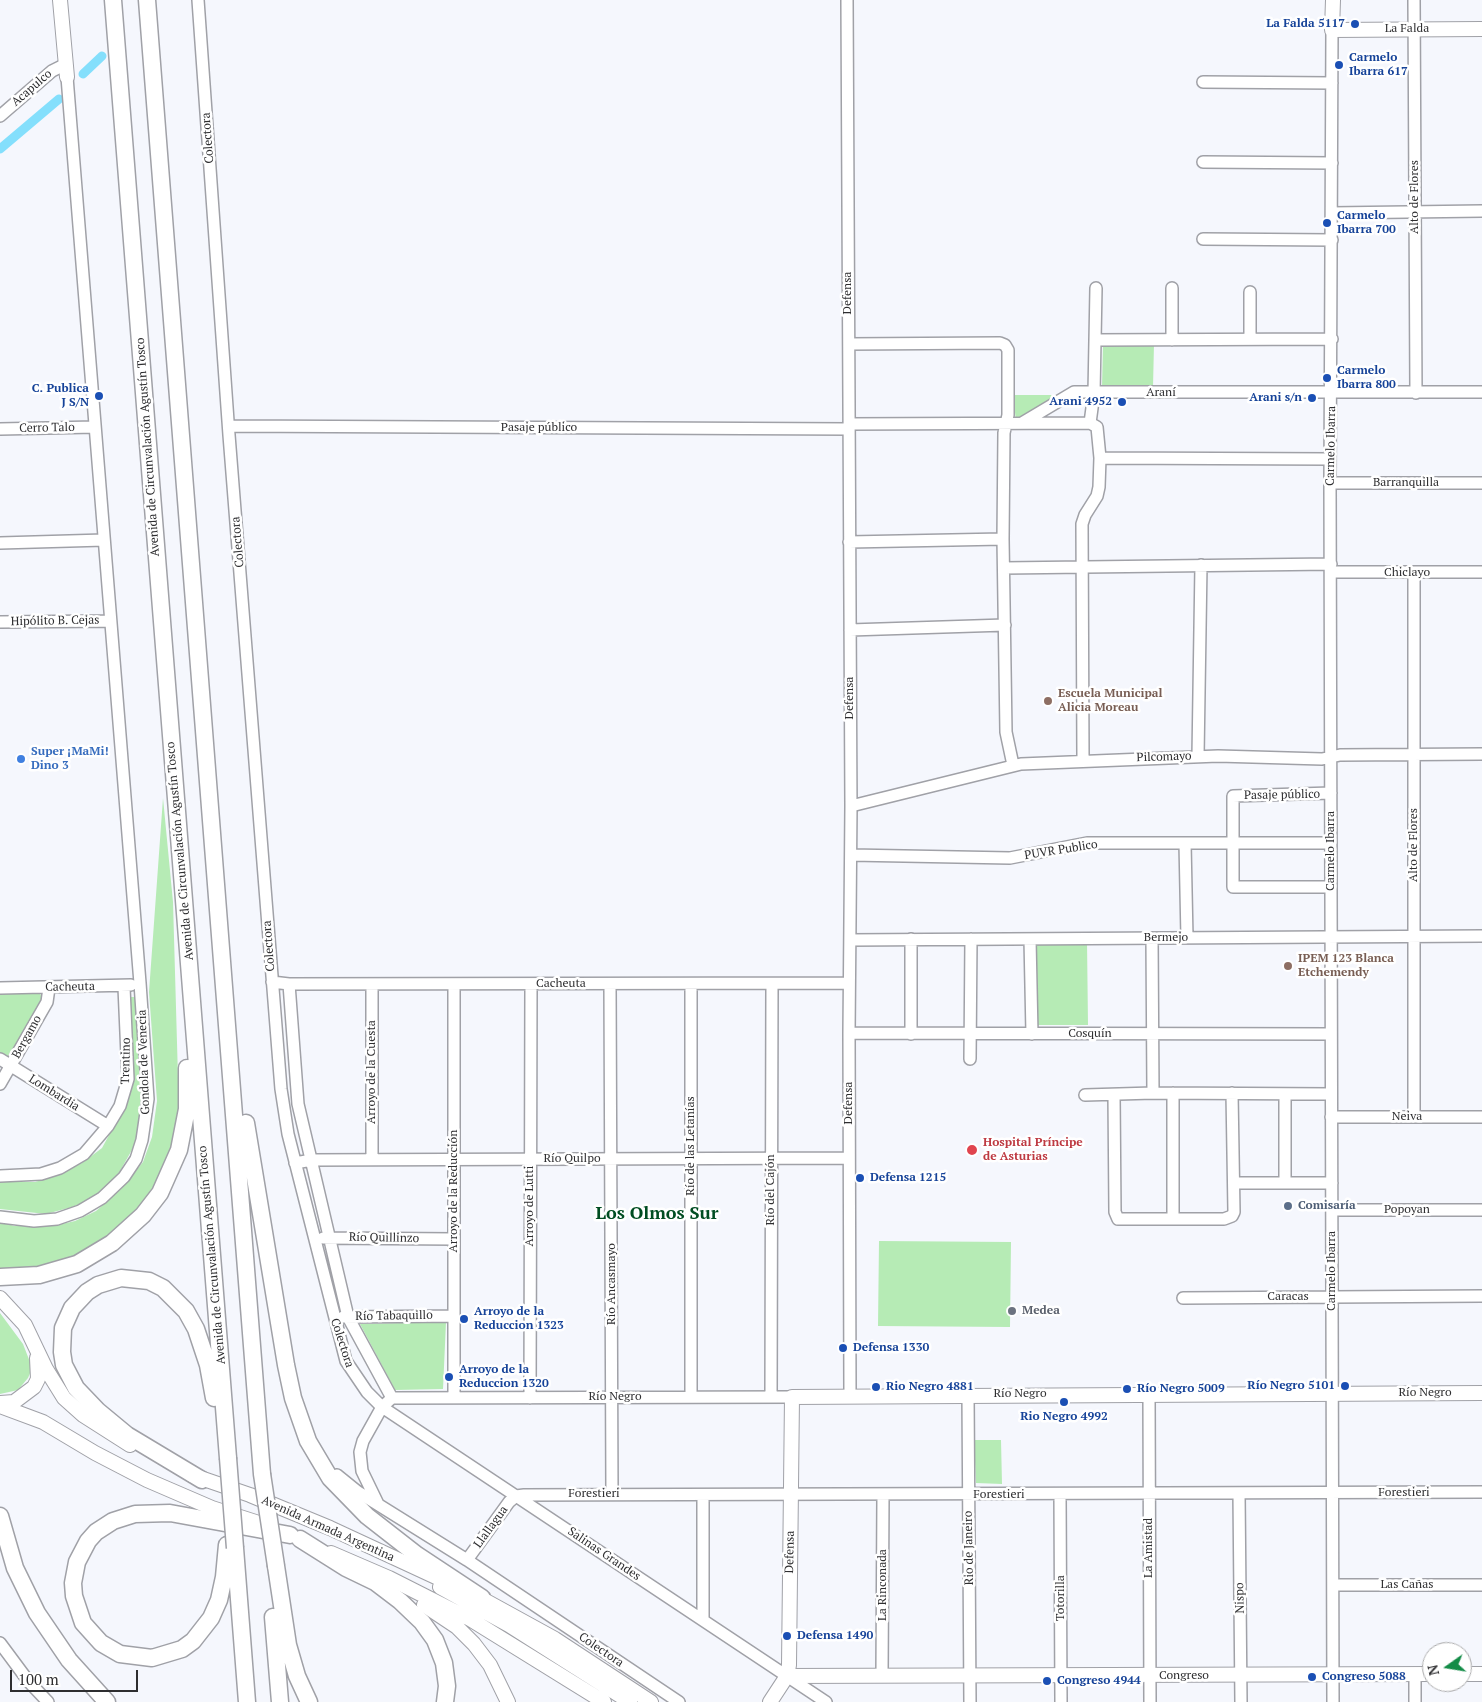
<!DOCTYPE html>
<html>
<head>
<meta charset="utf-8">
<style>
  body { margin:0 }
  #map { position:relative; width:1482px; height:1702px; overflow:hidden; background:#f5f7fd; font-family:"PT Serif",serif }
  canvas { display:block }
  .north { position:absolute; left:1422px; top:1642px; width:50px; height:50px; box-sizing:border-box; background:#fff; border:1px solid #ababac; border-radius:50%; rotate:257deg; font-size:14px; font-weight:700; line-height:20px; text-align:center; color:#2e2e30 }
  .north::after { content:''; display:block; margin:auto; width:18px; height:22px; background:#138c47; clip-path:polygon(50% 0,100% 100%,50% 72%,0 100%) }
  .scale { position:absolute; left:10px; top:1670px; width:128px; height:22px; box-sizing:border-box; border:2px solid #2e2e30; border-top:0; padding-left:6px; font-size:15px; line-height:18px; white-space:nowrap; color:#2e2e30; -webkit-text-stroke:4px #fff; paint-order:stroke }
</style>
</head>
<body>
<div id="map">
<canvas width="1482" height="1702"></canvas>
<div class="north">N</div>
<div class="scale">100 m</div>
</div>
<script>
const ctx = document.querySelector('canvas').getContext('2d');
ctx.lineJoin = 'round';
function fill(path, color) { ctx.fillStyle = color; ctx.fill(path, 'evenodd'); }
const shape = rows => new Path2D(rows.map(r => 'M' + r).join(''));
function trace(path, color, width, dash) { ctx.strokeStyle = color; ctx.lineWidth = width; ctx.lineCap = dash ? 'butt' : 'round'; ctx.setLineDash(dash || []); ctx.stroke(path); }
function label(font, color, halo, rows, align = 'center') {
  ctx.font = font + ' "PT Serif",serif'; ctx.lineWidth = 5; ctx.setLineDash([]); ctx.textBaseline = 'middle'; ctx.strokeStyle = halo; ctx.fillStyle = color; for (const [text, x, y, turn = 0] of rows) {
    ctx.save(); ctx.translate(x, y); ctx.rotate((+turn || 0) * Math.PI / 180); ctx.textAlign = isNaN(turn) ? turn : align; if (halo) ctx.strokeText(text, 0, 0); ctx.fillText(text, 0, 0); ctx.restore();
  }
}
const green = shape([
  [1103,344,1154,344,1153,387,1102,387],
  [1013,395,1062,395,1016,421],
  [163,798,173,902,179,1113,177,1136,160,1177,129,1222,92,1250,49,1269,0,1273,0,1221,14,1226,53,1226,75,1221,96,1211,121,1189,143,1162,152,1137,157,1101,149,992],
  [1033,941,1087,941,1088,1025,1034,1025],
  [0,991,36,991,40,993,43,1001,7,1059,0,1055],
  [127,997,136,997,141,1093,140,1124,133,1148,120,1171,108,1188,88,1201,72,1207,46,1214,0,1209,0,1181,35,1182,52,1177,82,1163,102,1148,120,1115,132,1085],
  [879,1241,1011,1242,1010,1327,878,1326],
  [0,1313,23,1344,30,1362,31,1371,28,1378,18,1390,0,1394],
  [446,1322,443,1389,395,1390,360,1324],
  [974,1440,1001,1440,1002,1484,976,1483]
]);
const canal = shape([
  [83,74,102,56],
  [0,149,59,99]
]);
const minor = shape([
  [198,0,229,435,281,1089,288,1134,346,1361,367,1392,382,1407,826,1702],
  [847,0,851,806,849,1033,850,1396],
  [1414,0,1416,393],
  [1332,30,1330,483,1333,1702],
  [1203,82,1332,83],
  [0,116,52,71,66,64],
  [1203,162,1332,163],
  [1332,213,1482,211],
  [1203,239,1332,240],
  [1250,339,1250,292],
  [1095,340,1332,339],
  [1172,340,1172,288],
  [849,344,1000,343,1005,345,1008,350,1008,415,1004,433,1003,539,1006,732,1013,765],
  [1022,423,1074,392,1482,392],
  [1090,423,1094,393,1096,288],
  [849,424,1090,423,1097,427,1100,458,1099,487,1097,496,1085,515,1082,524,1083,759],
  [229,426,849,429],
  [0,429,95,427],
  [1100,458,1330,459],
  [1330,483,1482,483],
  [849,542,1003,539],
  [0,543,104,540],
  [1004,568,1331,564],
  [1331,572,1482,572],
  [0,622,110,621],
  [850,630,1005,625],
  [1198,756,1201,565],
  [851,806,1021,764,1218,756,1322,759,1340,755,1482,754],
  [1185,843,1187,938],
  [851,855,1010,858,1087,843,1331,843],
  [1331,887,1233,887,1233,796,1331,793],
  [1152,938,1153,1093],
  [1030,939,1032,1034],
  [850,940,1482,936],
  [272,982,289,984,849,983],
  [289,984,298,1104,348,1317,392,1398],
  [372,984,372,1159],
  [454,984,454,1398],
  [610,984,612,1494],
  [691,984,691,1397],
  [0,988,131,985],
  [849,1033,1331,1034],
  [911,1034,911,939],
  [0,1059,108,1126],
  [970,1059,971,939],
  [0,1084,47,1002,49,988],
  [1173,1093,1173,1219],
  [1285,1094,1285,1183],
  [1085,1095,1153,1093,1331,1094],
  [1114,1095,1115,1212,1118,1219,1224,1219,1232,1216,1234,1212,1232,1093],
  [1331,1117,1482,1117],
  [1414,1117,1414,573],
  [295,1163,312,1160,849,1158],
  [0,1176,41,1174,60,1168,84,1154,108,1126,120,1106,128,1079,124,987],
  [1234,1183,1332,1183],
  [1332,1210,1482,1210],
  [0,1217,34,1221,57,1219,80,1211,102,1198,124,1177,136,1159,142,1140,148,1099,140,983,67,77],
  [323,1238,454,1239],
  [1183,1298,1482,1296],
  [343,1317,454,1316],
  [968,1394,970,1702],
  [1149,1394,1150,1702],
  [771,1397,772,984],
  [530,1398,531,984],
  [337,1475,358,1492,467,1560,679,1702],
  [1239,1493,1241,1702],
  [1060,1494,1061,1702],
  [703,1495,703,1620],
  [378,1504,362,1471,360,1452,363,1441,382,1407,392,1398,792,1397],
  [467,1560,509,1502,516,1496,524,1495,1482,1492],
  [1333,1585,1482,1585],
  [0,1643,29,1682,48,1702],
  [1415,1674,1415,1702],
  [882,1675,883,1495]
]);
const major = shape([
  [60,0,67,77],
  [1333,0,1332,30,1482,29],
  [0,1298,25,1325,46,1369,64,1398,83,1415,130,1445],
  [0,1403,14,1402,34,1387,38,1379,37,1358],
  [0,1406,43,1422,95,1453,147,1480,212,1508,265,1525],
  [192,1475,250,1495,330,1528,453,1585],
  [331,1553,389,1578,470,1619,604,1702],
  [440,1587,509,1625,630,1702],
  [473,1594,555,1639,651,1702],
  [424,1605,457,1627,474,1644,490,1665,508,1702],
  [1462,1674,1482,1674],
  [787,1676,1432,1674],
  [770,1702,787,1676,789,1665,792,1397,1482,1393]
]);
const highway = shape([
  [113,0,228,1458],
  [147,0,262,1474],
  [246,1123,286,1365,293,1398,308,1441,330,1478,367,1516,417,1555,482,1598],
  [0,1277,39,1275,77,1264,112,1243,143,1215,160,1193,179,1150,187,1109,187,1068],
  [202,1480,127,1435,98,1411,76,1388,64,1365,62,1352,63,1328,72,1308,87,1292,98,1285,121,1278,149,1281,163,1288,186,1311,196,1329,208,1365,214,1398],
  [0,1516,15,1568,37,1613,69,1660,107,1702],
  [300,1539,346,1568,375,1582,400,1601,422,1622,435,1640,444,1663,447,1686,445,1702],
  [227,1545,224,1577,219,1600,211,1618,193,1641,182,1649,152,1658,120,1654,101,1643,83,1623,74,1596,73,1583,77,1562,88,1541,96,1532,113,1521,135,1514,170,1513,290,1535],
  [235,1548,247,1702],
  [276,1566,288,1645,297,1676,309,1702],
  [273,1617,280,1702]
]);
const highwayBridge = shape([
  [228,1458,235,1548],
  [262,1474,276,1566]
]);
const markers = [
  [1355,24,5,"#1a4fb4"],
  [1339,65,5,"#1a4fb4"],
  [1327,223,5,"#1a4fb4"],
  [1327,378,5,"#1a4fb4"],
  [99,396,5,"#1a4fb4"],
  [1312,398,5,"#1a4fb4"],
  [1122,402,5,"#1a4fb4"],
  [1048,701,5,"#8d6e63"],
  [21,759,5,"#3f7fe0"],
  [1288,966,5,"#8d6e63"],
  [972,1150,6,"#e0444e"],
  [860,1178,5,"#1a4fb4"],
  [1288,1206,5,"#5c6f8a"],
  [1012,1311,5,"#6b7280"],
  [464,1319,5,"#1a4fb4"],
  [843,1348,5,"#1a4fb4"],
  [449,1377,5,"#1a4fb4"],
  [1345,1386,5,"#1a4fb4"],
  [876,1387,5,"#1a4fb4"],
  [1127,1389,5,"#1a4fb4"],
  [1064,1402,5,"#1a4fb4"],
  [787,1636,5,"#1a4fb4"],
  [1312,1677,5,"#1a4fb4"],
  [1047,1681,5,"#1a4fb4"]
];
const transitNames = [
  ["La Falda 5117",1345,24,"right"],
  ["Carmelo",1349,58],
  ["Ibarra 617",1349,72],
  ["Carmelo",1337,216],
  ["Ibarra 700",1337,230],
  ["Carmelo",1337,371],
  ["Ibarra 800",1337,385],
  ["C. Publica",89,389,"right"],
  ["J S/N",89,403,"right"],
  ["Arani s/n",1302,398,"right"],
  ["Arani 4952",1112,402,"right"],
  ["Defensa 1215",870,1178],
  ["Arroyo de la",474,1312],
  ["Reduccion 1323",474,1326],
  ["Defensa 1330",853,1348],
  ["Arroyo de la",459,1370],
  ["Reduccion 1320",459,1384],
  ["Río Negro 5101",1335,1386,"right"],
  ["Rio Negro 4881",886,1387],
  ["Río Negro 5009",1137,1389],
  ["Rio Negro 4992",1064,1417,"center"],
  ["Defensa 1490",797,1636],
  ["Congreso 5088",1322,1677],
  ["Congreso 4944",1057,1681]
];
const streetNames = [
  ["La Falda",1407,29],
  ["Acapulco",32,88,-41],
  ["Colectora",208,138,-94],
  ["Alto de Flores",1415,197,-90],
  ["Defensa",848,293,-90],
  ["Araní",1161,393],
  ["Cerro Talo",47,428,-1],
  ["Pasaje público",539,428],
  ["Carmelo Ibarra",1331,446,-89],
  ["Avenida de Circunvalación Agustín Tosco",148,447,-94],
  ["Barranquilla",1406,483],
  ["Colectora",238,542,-95],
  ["Chiclayo",1407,573],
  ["Hipólito B. Cejas",55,621,-1],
  ["Defensa",850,698,-90],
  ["Pilcomayo",1164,757,-2],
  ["Pasaje público",1282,795,-1],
  ["Alto de Flores",1414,845,-90],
  ["PUVR Publico",1061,850,-9],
  ["Avenida de Circunvalación Agustín Tosco",180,851,-95],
  ["Carmelo Ibarra",1331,851,-90],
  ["Bermejo",1166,938],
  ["Colectora",269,946,-94],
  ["Cacheuta",561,984],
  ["Cacheuta",70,987,-1],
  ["Cosquín",1090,1034],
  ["Bergamo",27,1037,-61],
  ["Trentino",126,1061,-89],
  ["Gondola de Venecia",144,1062,-92],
  ["Arroyo de la Cuesta",372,1072,-90],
  ["Lombardia",54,1093,32],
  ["Defensa",849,1103,-90],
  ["Neiva",1407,1117],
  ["Río de las Letanías",691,1146,-90],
  ["Río Quilpo",572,1159],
  ["Río del Cajón",771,1190,-90],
  ["Arroyo de la Reducción",454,1191,-90],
  ["Arroyo de Lutti",530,1206,-90],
  ["Popoyan",1407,1210],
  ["Río Quillinzo",384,1238,1],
  ["Avenida de Circunvalación Agustín Tosco",212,1255,-95],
  ["Carmelo Ibarra",1332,1271,-90],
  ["Río Ancasmayo",612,1284,-90],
  ["Caracas",1288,1297],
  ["Río Tabaquillo",394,1316,-1],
  ["Colectora",342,1343,72],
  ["Río Negro",1425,1393],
  ["Río Negro",1020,1394],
  ["Río Negro",615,1397],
  ["Forestieri",1404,1493],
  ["Forestieri",594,1494],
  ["Forestieri",999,1495],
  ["Llallagua",491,1527,-54],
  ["Avenida Armada Argentina",328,1529,24],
  ["Rio de Janeiro",969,1548,-91],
  ["La Amistad",1149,1548,-90],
  ["Defensa",790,1552,-89],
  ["Salinas Grandes",604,1554,34],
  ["La Rinconada",883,1585,-90],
  ["Las Cañas",1407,1585],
  ["Totorilla",1061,1598,-90],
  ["Nispo",1240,1598,-91],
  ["Colectora",601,1650,34],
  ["Congreso",1184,1676]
];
const educationNames = [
  ["Escuela Municipal",1058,694],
  ["Alicia Moreau",1058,708],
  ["IPEM 123 Blanca",1298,959],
  ["Etchemendy",1298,973]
];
const shopNames = [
  ["Super ¡MaMi!",31,752],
  ["Dino 3",31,766]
];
const healthNames = [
  ["Hospital Príncipe",983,1143],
  ["de Asturias",983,1157]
];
const serviceNames = [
  ["Comisaría",1298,1206]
];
const worshipNames = [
  ["Medea",1022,1311]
];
const districtNames = [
  ["Los Olmos Sur",657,1214]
];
fill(green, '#b6ebb5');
trace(canal, '#84dffc', 9);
trace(minor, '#a0a1a7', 14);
trace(major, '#a0a1a7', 16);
trace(highway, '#a0a1a7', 19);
trace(minor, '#fff', 11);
trace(major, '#fff', 14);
trace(highway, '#fff', 16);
trace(highwayBridge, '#a0a1a7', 19, []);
trace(highwayBridge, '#fff', 16);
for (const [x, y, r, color] of markers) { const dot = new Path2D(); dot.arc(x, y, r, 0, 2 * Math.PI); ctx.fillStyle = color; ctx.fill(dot); trace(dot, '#fff', 2); }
label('bold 12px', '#164399', '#fff', transitNames, 'left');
label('12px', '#2e2e30', '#fff', streetNames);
label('bold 12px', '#785e54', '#fff', educationNames, 'left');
label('bold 12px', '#366cbe', '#fff', shopNames, 'left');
label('bold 12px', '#be3a42', '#fff', healthNames, 'left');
label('bold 12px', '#4e5e75', '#fff', serviceNames, 'left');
label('bold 12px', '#5b616d', '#fff', worshipNames, 'left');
label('bold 18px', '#004d22', '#fff', districtNames);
</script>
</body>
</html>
